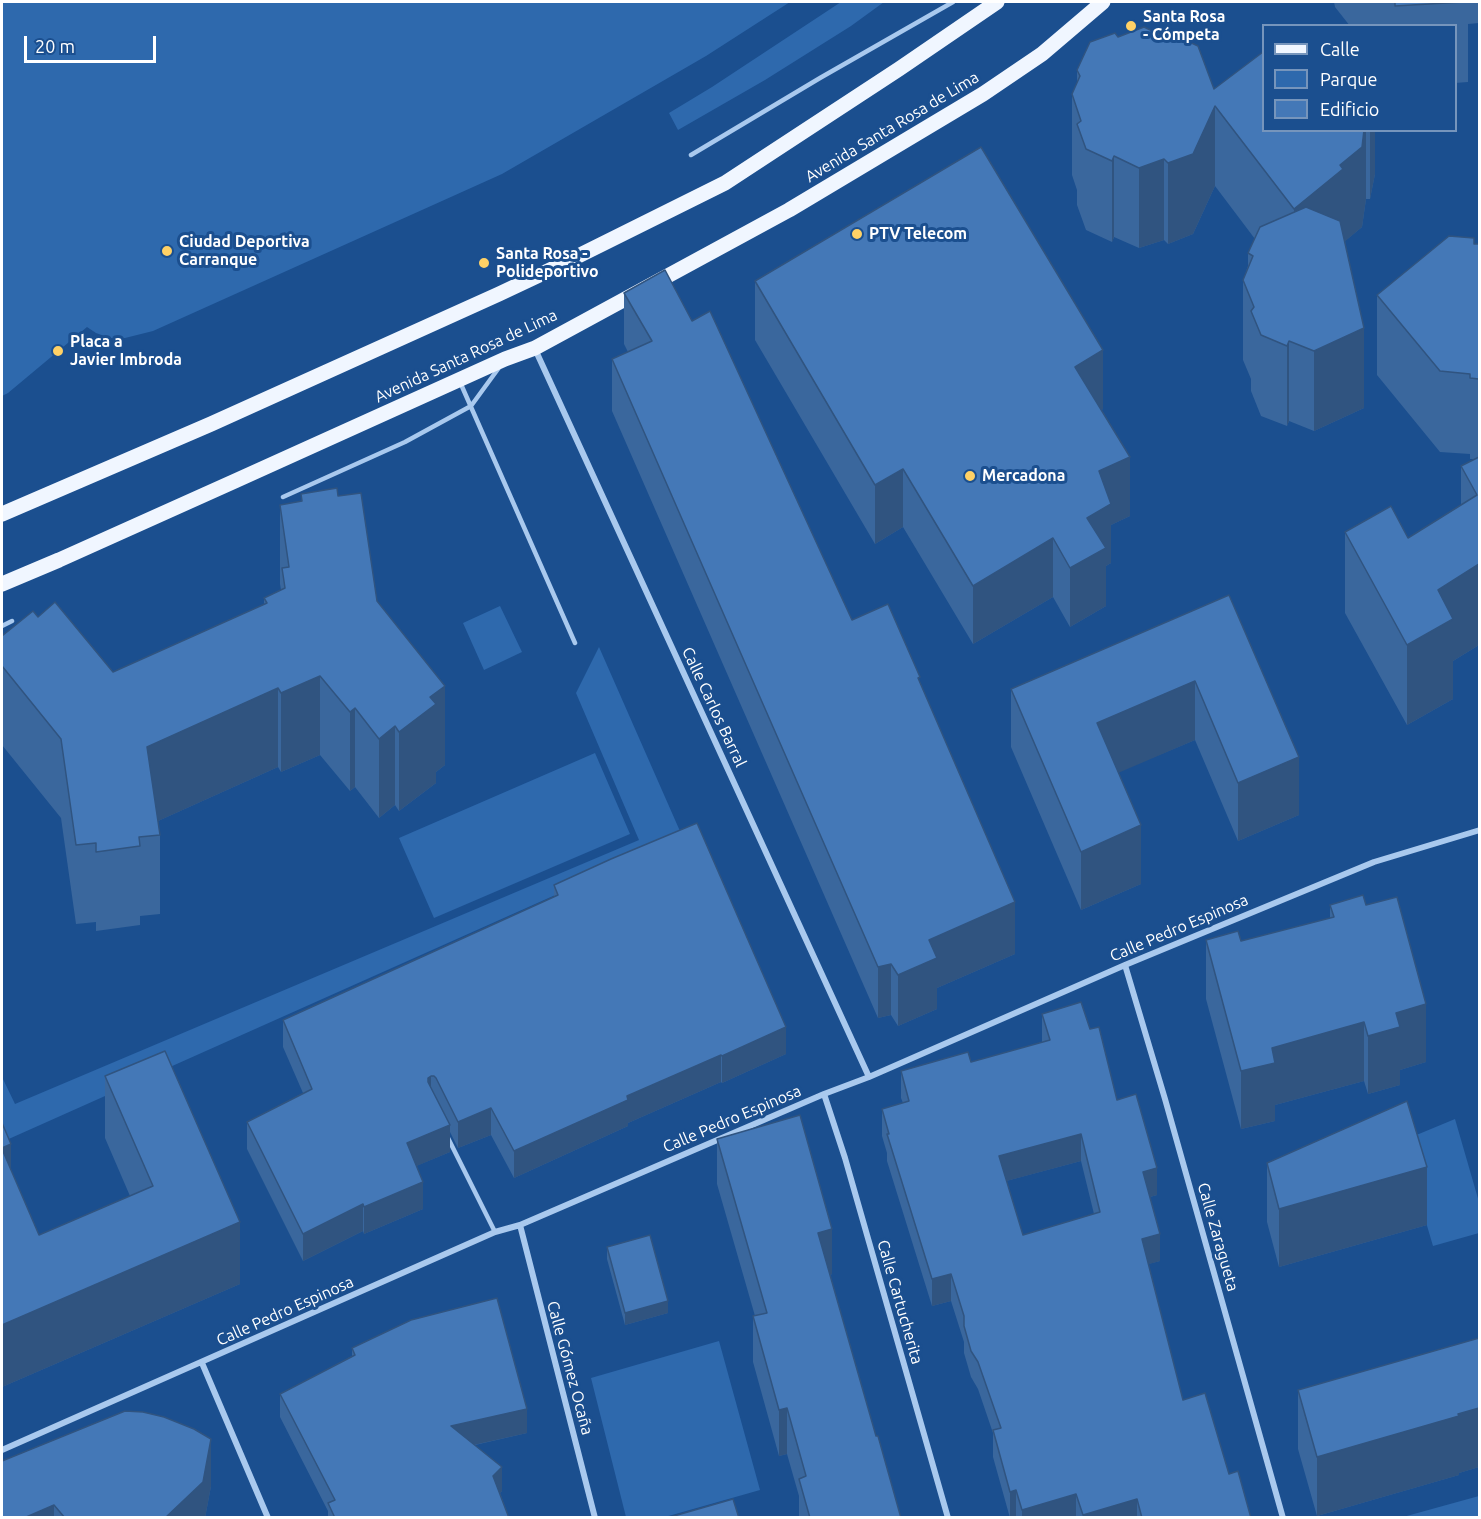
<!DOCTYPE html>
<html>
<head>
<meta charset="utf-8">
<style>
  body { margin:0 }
  #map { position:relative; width:1481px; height:1519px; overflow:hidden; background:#1b4f8f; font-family:Ubuntu,sans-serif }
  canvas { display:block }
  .frame { position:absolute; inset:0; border:3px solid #fff; pointer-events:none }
  .legend { position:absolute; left:1262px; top:24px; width:195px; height:108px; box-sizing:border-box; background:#1b4f8f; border:2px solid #7695bc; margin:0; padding:8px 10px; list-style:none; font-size:18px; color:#fff }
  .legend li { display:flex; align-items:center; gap:12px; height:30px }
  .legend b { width:30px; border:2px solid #7695bc }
  .scale { position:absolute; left:24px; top:36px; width:132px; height:27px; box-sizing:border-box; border:3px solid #fff; border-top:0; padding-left:8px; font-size:18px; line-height:21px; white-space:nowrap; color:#fff; -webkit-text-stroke:4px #1b4f8f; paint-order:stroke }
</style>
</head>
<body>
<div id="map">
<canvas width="1481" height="1519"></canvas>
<div class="frame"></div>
<ul class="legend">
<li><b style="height:8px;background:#f0f6ff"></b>Calle</li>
<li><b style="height:16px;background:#2e69ad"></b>Parque</li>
<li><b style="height:16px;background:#4478b7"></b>Edificio</li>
</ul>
<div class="scale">20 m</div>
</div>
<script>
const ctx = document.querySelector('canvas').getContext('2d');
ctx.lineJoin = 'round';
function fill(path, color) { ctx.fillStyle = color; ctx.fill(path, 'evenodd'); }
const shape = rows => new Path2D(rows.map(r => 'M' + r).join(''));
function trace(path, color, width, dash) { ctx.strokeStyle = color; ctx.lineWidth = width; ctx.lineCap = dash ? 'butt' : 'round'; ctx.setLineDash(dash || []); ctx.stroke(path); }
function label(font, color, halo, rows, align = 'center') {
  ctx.font = font + ' Ubuntu,sans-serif'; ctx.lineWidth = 6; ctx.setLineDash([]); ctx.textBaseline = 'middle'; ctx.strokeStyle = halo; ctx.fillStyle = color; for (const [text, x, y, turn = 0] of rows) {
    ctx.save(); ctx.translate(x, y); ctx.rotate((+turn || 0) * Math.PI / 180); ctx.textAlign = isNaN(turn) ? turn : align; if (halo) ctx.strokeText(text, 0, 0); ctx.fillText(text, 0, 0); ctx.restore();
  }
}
const green = shape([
  [2,2,790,2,706,56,502,174,153,331,125,338,110,338,96,333,87,327,8,393,2,396],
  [841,2,884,2,851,26,765,80,678,130,669,113,712,87],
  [500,606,522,652,484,670,463,623],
  [599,647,683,838,2,1142,2,1077,15,1104,639,840,576,693],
  [595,753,630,834,434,918,399,838],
  [1455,1119,1479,1202,1479,1233,1433,1246,1402,1141],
  [719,1341,760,1490,665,1517,626,1517,591,1378],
  [1479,1496,1479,1517,1403,1517]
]);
const service = shape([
  [691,155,820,78,953,2],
  [460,382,575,643],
  [283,497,405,442,471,406,498,369],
  [2,626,12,621],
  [448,1138,495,1232]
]);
const minor = shape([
  [535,349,869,1077],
  [1125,965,1165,1099,1283,1518],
  [824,1094,845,1158,948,1518],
  [520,1225,595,1518],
  [202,1363,268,1518],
  [2,1450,495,1232,520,1225,824,1094,869,1077,1125,965,1374,862,1480,830]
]);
const primary = shape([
  [2,514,211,424,499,294,552,269,725,183,899,69,997,2],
  [2,584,59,560,235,481,505,359,535,348,789,210,983,94,1042,54,1103,2]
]);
const wall = shape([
  [1334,2,1479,2,1479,23,1468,24,1468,82,1455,83,1455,26,1350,26,1335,7],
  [1118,37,1214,89,1263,130,1375,130,1375,174,1370,199,1366,199,1362,227,1345,241,1364,408,1314,431,1289,421,1287,426,1261,416,1251,391,1251,379,1243,360,1243,280,1248,266,1248,253,1255,239,1215,186,1193,234,1168,244,1164,240,1139,248,1114,237,1112,242,1086,230,1077,205,1077,190,1072,175,1072,94,1077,83,1077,70],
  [1474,244,1479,244,1479,645,1453,661,1453,699,1407,725,1345,613,1345,532,1408,538,1461,505,1461,466,1474,459,1470,459,1470,454,1440,452,1377,375,1377,295],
  [755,281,1103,409,1101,410,1130,516,1111,525,1111,563,1106,566,1106,606,1070,627,1053,597,973,644,903,527,875,544,755,340],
  [624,293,852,620,920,684,1015,954,937,988,937,1009,898,1026,891,1015,878,1018,612,411,612,359,628,352,624,344],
  [301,494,338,496,377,601,445,765,436,772,436,783,399,811,395,805,379,818,355,787,350,791,320,755,281,772,278,767,158,821,160,835,160,914,140,916,140,925,96,931,96,922,76,924,61,818,2,745,2,636,38,617,113,672,264,605,264,598,281,590,280,584,280,505,301,502],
  [1229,595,1299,815,1238,841,1195,740,1118,772,1141,884,1081,910,1011,747,1011,689],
  [554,885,786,1054,722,1083,721,1082,628,1123,628,1126,514,1178,491,1135,458,1148,450,1132,450,1152,416,1166,423,1209,364,1234,363,1231,303,1261,247,1149,247,1122,303,1093,283,1047,283,1020,554,897],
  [1330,905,1366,905,1426,1062,1400,1070,1400,1085,1368,1094,1364,1081,1275,1105,1275,1121,1241,1129,1206,999,1206,940,1241,941,1330,918],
  [1042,1014,1090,1029,1117,1100,1157,1195,1150,1197,1160,1261,1148,1264,1183,1400,1229,1474,1251,1518,1010,1518,993,1457,993,1433,978,1389,971,1377,964,1353,964,1342,951,1301,932,1306,887,1161,887,1153,882,1136,882,1109,903,1103,901,1098,901,1071,971,1062,1042,1042],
  [1081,1161,1094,1214,1023,1235,1006,1181],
  [105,1076,240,1284,2,1387,2,1123,11,1170,39,1235,130,1196,105,1138],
  [717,1139,832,1274,830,1275,876,1436,901,1518,799,1518,799,1496,787,1454,779,1456,753,1362,753,1316,755,1316,717,1184],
  [1267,1163,1427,1225,1279,1267,1267,1222],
  [607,1247,668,1313,625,1325,607,1259],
  [1479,1338,1479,1467,1459,1473,1459,1475,1317,1516,1298,1449,1298,1390],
  [352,1348,527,1433,475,1445,502,1491,500,1493,509,1518,328,1518,328,1511,280,1417,280,1394,352,1356],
  [2,1461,211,1486,205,1518,2,1518]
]);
const shadedWall = shape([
  [1215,106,1215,186,1193,234,1168,244,1168,163],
  [1364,130,1366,130,1366,199,1362,227,1343,243,1294,290,1294,209,1340,165],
  [1370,130,1375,130,1375,174,1370,199],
  [1114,156,1114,237,1112,242,1112,161],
  [1164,159,1164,240,1139,248,1139,168],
  [1364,328,1364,408,1314,431,1314,351],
  [1289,341,1289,421,1287,426,1287,346],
  [1103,350,1103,409,1075,425,1075,367],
  [1130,457,1130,516,1111,525,1111,563,1106,566,1106,606,1070,627,1070,568,1087,518,1099,471],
  [903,469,903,527,875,544,875,485],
  [1053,538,1053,597,973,644,973,586],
  [1479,564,1479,645,1453,661,1453,699,1407,725,1407,645,1438,590],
  [320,676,320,755,281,772,281,693],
  [1195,681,1195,740,1097,782,1097,723],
  [445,686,445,765,436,772,436,783,399,811,399,732,430,697],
  [278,688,278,767,147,826,147,747],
  [355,708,355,787,350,791,350,712],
  [395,726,395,805,379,818,379,739],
  [1299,757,1299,815,1238,841,1238,783],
  [1141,825,1141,884,1081,910,1081,852],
  [1015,902,1015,954,937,988,937,1009,898,1026,898,975,929,940],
  [891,964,891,1015,878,1018,878,967],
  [1426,1004,1426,1062,1400,1070,1400,1085,1368,1094,1368,1036,1396,1013],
  [1364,1022,1364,1081,1275,1105,1275,1121,1241,1129,1241,1071,1272,1048],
  [786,1027,786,1054,722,1083,722,1056],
  [721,1055,721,1082,628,1123,628,1126,514,1178,514,1151,627,1096],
  [431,1076,431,1103,428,1078],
  [491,1108,491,1135,458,1148,458,1122],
  [450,1125,450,1152,407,1170,407,1143],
  [1081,1134,1081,1161,999,1183,999,1156],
  [11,1144,11,1206,2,1148],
  [1427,1167,1427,1225,1279,1267,1279,1209],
  [1157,1168,1157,1195,1143,1199,1143,1172],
  [423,1182,423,1209,364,1234,364,1207],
  [363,1204,363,1231,303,1261,303,1234],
  [240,1222,240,1284,2,1387,2,1325],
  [832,1229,832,1274,818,1278,818,1233],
  [1160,1234,1160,1261,1142,1266,1142,1239],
  [951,1274,951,1301,932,1306,932,1279],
  [668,1301,668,1313,625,1325,625,1313],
  [787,1408,787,1454,779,1456,779,1410],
  [1479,1408,1479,1467,1459,1473,1459,1475,1317,1516,1317,1457],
  [527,1409,527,1433,451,1450,451,1426],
  [211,1439,211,1486,205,1518,165,1518],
  [502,1467,502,1491,493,1500,493,1476],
  [1016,1490,1016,1517,1010,1518,1010,1492],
  [1076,1494,1076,1518,1022,1518,1022,1510],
  [1137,1499,1137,1518,1083,1518,1083,1515],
  [54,1505,54,1518,24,1518]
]);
const building = shape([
  [1395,2,1463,2,1395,6,1395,2],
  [1144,27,1165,37,1170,33,1198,46,1214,89,1263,52,1263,130,1364,130,1362,147,1340,165,1343,169,1294,209,1215,106,1193,154,1168,163,1164,159,1139,168,1114,156,1112,161,1086,149,1077,124,1081,121,1072,94,1080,76,1077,70,1090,42,1115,33,1118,37,1144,27],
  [981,147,1103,350,1075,367,1130,457,1099,471,1111,504,1087,518,1106,548,1070,568,1053,538,973,586,903,469,875,485,755,281,981,147],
  [1306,207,1340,221,1364,328,1314,351,1289,341,1287,346,1261,335,1251,311,1254,307,1243,280,1253,256,1248,253,1260,227,1306,207],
  [1449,236,1474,238,1474,244,1479,244,1479,379,1470,378,1470,374,1440,371,1377,295,1449,236],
  [665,270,692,321,710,311,852,620,888,604,920,677,918,678,1015,902,929,940,937,958,898,975,891,964,878,967,612,359,652,341,624,293,665,270],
  [1479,457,1479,564,1438,590,1453,619,1407,645,1345,532,1391,506,1408,538,1477,495,1461,466,1479,457],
  [337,488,338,496,361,493,377,601,445,686,430,697,436,704,399,732,395,726,379,739,355,708,350,712,320,676,281,693,278,688,147,747,160,835,139,837,140,846,96,852,96,843,76,845,61,739,2,666,2,636,33,611,38,617,55,602,113,672,267,603,264,598,285,588,282,568,289,567,280,505,302,501,301,494,337,488],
  [1229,595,1299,757,1238,783,1195,681,1097,723,1141,825,1081,852,1011,689,1229,595],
  [697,823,786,1027,722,1056,721,1055,627,1096,628,1100,514,1151,491,1108,458,1122,436,1078,434,1076,431,1076,428,1078,428,1082,450,1125,407,1143,423,1182,364,1207,363,1204,303,1234,247,1122,312,1089,283,1020,558,895,554,885,611,859,697,823],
  [1363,895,1366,905,1397,897,1426,1004,1396,1013,1400,1027,1368,1036,1364,1022,1272,1048,1275,1063,1241,1071,1206,940,1238,931,1241,941,1334,917,1330,905,1363,895],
  [1081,1002,1090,1029,1099,1027,1117,1100,1136,1094,1157,1168,1143,1172,1160,1234,1142,1239,1183,1400,1205,1393,1229,1474,1238,1471,1251,1518,1142,1518,1137,1499,1083,1515,1076,1494,1022,1510,1016,1490,1010,1492,993,1430,1001,1428,978,1362,971,1351,964,1326,964,1316,951,1274,932,1279,887,1134,889,1134,882,1109,909,1101,901,1071,968,1052,971,1062,1050,1040,1042,1014,1081,1002],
  [1081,1134,1100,1212,1023,1235,999,1156,1081,1134],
  [165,1051,240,1222,2,1325,2,1149,39,1235,153,1186,105,1076,165,1051],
  [1407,1101,1427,1167,1279,1209,1267,1163,1407,1101],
  [800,1115,832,1229,818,1233,876,1436,878,1436,901,1518,810,1518,799,1479,806,1476,787,1408,779,1410,753,1316,767,1313,717,1139,800,1115],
  [2,1123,11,1144,2,1148,2,1123],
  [650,1235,668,1301,625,1313,607,1247,650,1235],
  [497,1298,527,1409,451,1426,502,1467,493,1476,509,1518,335,1518,328,1503,335,1500,280,1394,355,1355,352,1348,411,1320,497,1298],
  [1479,1338,1479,1408,1458,1414,1459,1416,1317,1457,1298,1390,1479,1338],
  [125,1411,143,1412,164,1417,194,1429,211,1439,203,1482,165,1518,65,1518,54,1505,24,1518,2,1518,2,1461,125,1411],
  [733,1499,739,1518,667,1518,733,1499]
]);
const markers = [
  [1131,26,6,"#ffd166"],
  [857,234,6,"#ffd166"],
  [167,251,6,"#ffd166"],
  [484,263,6,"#ffd166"],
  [58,351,6,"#ffd166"],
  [970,476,6,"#ffd166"]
];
const poiNames = [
  ["Santa Rosa",1143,17],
  ["- Cómpeta",1143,35],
  ["PTV Telecom",869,234],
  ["Ciudad Deportiva",179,242],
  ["Carranque",179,260],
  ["Santa Rosa -",496,254],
  ["Polideportivo",496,272],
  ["Placa a",70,342],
  ["Javier Imbroda",70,360],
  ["Mercadona",982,476]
];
const streetNames = [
  ["Avenida Santa Rosa de Lima",892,127,-31],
  ["Avenida Santa Rosa de Lima",466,356,-25],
  ["Calle Carlos Barral",714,707,65],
  ["Calle Pedro Espinosa",1179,928,-23],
  ["Calle Pedro Espinosa",732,1119,-23],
  ["Calle Zaragueta",1218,1237,74],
  ["Calle Cartucherita",900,1302,74],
  ["Calle Pedro Espinosa",285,1311,-24],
  ["Calle Gómez Ocaña",570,1368,75]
];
fill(green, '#2e69ad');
trace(service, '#a9c9ee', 4.5);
trace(minor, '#a9c9ee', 6);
trace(primary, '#f0f6ff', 15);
fill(wall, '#3a679d');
fill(shadedWall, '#305480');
fill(building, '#4478b7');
trace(building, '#305480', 1.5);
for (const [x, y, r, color] of markers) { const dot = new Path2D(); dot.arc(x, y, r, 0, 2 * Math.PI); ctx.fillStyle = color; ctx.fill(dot); trace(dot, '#1b4f8f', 2); }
label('bold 16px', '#fff', '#1b4f8f', poiNames, 'left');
label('16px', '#fff', '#1b4f8f', streetNames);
</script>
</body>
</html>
